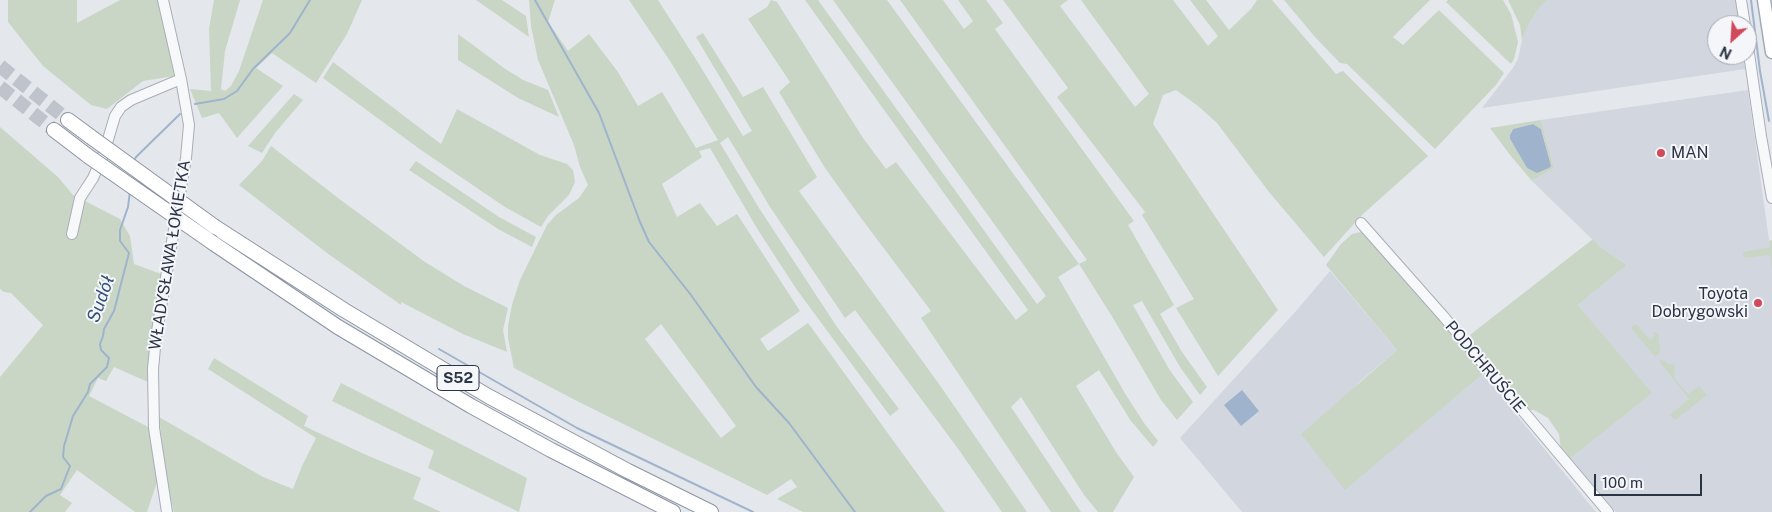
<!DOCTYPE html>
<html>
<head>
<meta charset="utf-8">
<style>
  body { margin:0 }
  #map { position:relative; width:1772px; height:512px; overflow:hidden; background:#e4e7ec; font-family:"Public Sans",sans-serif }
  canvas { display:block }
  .north { position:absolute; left:1707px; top:15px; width:50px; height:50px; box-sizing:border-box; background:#f4f6f9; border:1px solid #a4a8b1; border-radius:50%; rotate:206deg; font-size:14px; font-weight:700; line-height:20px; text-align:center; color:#2b3445 }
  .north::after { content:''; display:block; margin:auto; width:18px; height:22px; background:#d1495b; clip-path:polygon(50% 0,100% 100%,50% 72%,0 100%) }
  .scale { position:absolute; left:1594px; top:474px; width:108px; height:22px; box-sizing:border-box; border:2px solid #2b3445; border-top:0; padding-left:6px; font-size:15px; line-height:18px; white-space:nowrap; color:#2b3445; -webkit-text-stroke:4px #f4f6f9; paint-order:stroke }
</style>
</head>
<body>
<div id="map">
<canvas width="1772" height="512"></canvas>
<div class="north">N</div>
<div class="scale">100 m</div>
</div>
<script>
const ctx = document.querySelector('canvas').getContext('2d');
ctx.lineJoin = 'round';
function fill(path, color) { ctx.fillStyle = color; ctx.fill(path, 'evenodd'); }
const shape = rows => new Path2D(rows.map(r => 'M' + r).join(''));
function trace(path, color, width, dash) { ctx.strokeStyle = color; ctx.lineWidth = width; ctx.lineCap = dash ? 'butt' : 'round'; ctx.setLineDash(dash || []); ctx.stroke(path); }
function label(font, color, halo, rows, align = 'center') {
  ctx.font = font + ' "Public Sans",sans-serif'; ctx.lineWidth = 4; ctx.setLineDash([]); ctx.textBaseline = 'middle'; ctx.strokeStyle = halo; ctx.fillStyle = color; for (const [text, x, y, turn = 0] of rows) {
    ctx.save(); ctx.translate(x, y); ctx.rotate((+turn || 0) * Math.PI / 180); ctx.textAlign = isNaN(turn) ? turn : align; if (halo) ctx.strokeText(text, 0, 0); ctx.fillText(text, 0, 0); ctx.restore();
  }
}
const built = shape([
  [1547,0,1735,0,1739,25,1717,25,1717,55,1743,55,1745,69,1482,108,1513,68,1518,59,1522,40,1529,24,1539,8],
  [1748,90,1772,261,1772,512,1616,512,1570,459,1651,393,1578,305,1627,265,1599,246,1532,181,1554,168,1541,120],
  [1330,271,1397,350,1357,384,1345,489,1483,374,1596,512,1242,512,1180,438,1296,311]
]);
const green = shape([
  [8,0,77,0,77,23,120,0,157,0,161,9,174,76,143,81,107,109,91,105,43,66,8,22],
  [214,0,240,0,225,51,221,89,225,91,231,86,239,71,263,0,362,0,347,34,316,83,272,53,256,68,283,86,237,138,219,113,202,118,190,89,211,91,209,29],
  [476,0,502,0,526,16,529,37],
  [529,0,555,0,548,22,568,51,589,34,618,72,638,106,662,92,696,148,718,140,670,61,629,0,658,0,697,61,743,136,752,131,696,37,703,33,743,97,763,87,817,177,799,191,939,384,1027,512,1002,512,959,450,855,310,845,318,770,207,728,137,720,143,759,208,837,327,899,409,890,416,797,290,758,230,710,148,699,151,702,157,662,184,677,217,700,203,717,226,737,214,800,311,760,339,768,351,808,323,945,512,803,512,777,499,797,487,791,479,767,495,577,401,514,368,508,338,508,326,512,305,520,280,547,225,556,215,579,198,588,185,580,167,574,145,538,60,531,26],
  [661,324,736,426,721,438,645,339],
  [771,0,777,2,863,138,886,169,896,162,1016,320,1028,310,805,0,818,0,1037,304,1046,296,833,0,887,0,1079,264,1087,260,900,0,943,0,964,29,973,21,958,0,986,0,1003,23,995,29,1134,221,1128,225,1174,305,1160,314,1182,352,1207,387,1200,395,1180,367,1142,301,1133,305,1169,369,1193,402,1177,420,1161,400,1113,318,1079,264,1058,277,1126,395,1144,423,1158,441,1153,447,1131,421,1099,370,1076,386,1116,452,1134,477,1113,512,1098,512,1084,495,1021,397,1011,407,1081,512,1051,512,921,318,931,311,861,218,825,168,779,92,790,82,748,19,767,7],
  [1003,0,1068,0,1060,6,1135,107,1149,94,1081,0,1173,0,1208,46,1218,36,1190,0,1206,0,1229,30,1251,9,1257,0,1272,0,1336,74,1343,71,1428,156,1363,214,1324,257,1269,192,1217,123,1198,106,1176,90,1163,95,1153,124,1278,310,1218,376,1176,308,1194,299,1142,215,1145,212,1057,97,1068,88],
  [1284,0,1430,0,1393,37,1403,45,1439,10,1504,73,1496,85,1435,149,1347,64,1340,63,1315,37],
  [1448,0,1503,0,1511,14,1518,42,1514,59,1511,64,1446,2],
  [1508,0,1547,0,1539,8,1529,24,1522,40,1520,25],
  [458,34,504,68,523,80,548,90,559,117,518,98,458,60],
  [333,62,441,144,457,109,540,155,567,164,573,170,575,182,569,195,548,216,541,227,505,207,421,150,323,78],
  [294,94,303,100,275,133,262,153,248,146],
  [1541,120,1554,168,1532,181,1510,155,1490,128],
  [1533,124,1541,129,1544,139,1550,166,1545,170,1527,168,1510,139,1511,132,1513,129],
  [0,127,58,177,73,195,120,219,130,236,134,264,161,274,150,351,148,382,114,367,106,381,98,378,89,396,150,428,157,482,147,512,135,512,77,470,60,495,72,503,65,512,0,512,0,377,43,325,11,293,4,292,0,289],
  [271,146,338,198,425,262,464,286,508,308,503,330,507,352,463,334,401,302,401,305,327,253,239,185,262,161],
  [416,161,499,217,536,237,532,247,498,229,409,170],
  [1361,232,1372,236,1484,371,1483,374,1345,490,1301,434,1397,350,1326,265,1341,244,1352,234],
  [1593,239,1599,246,1627,265,1578,305,1652,393,1570,459,1561,450,1559,434,1548,418,1534,410,1530,410,1466,338],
  [1772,240,1772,269,1770,255,1744,258,1743,252,1770,247,1769,241],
  [1636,324,1650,340,1655,336,1653,334,1656,332,1658,334,1660,352,1655,357,1631,328],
  [214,358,308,416,304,426,364,454,421,478,413,499,441,512,174,512,167,482,159,417,263,477,293,489,302,466,316,438,208,369],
  [1663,360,1669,364,1674,364,1675,379,1688,394,1699,386,1707,395,1675,420,1670,415,1689,399,1659,361],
  [341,383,527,478,519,512,428,468,434,451,332,401]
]);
const water = shape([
  [1533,124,1541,129,1551,166,1549,168,1537,173,1527,168,1510,139,1510,135,1513,129],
  [1242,390,1259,411,1241,426,1224,405]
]);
const stream = shape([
  [535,0,599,113,640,222,649,242,691,295,756,387,789,423,855,512],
  [1751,0,1760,71,1769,121],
  [195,104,224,99,237,91,253,69,290,33,310,0],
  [133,162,136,157,180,114],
  [439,349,577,428,753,512],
  [30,512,46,496,61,489,70,466,63,457,64,446,73,416,88,392,90,384,107,367,109,358,101,350,100,344,103,336,104,329,114,311,129,253,120,241,120,230,128,207,130,191]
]);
const highwayTunnel = shape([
  [0,66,68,120],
  [0,87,54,130]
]);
const minor = shape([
  [163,0,181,79,189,125,186,158,156,337,153,369,154,428,167,512],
  [1741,0,1745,25],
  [1747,40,1761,136,1772,198],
  [1361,223,1444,317,1608,512],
  [72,234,80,198,93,178,104,153,115,116,121,107,131,100,181,79]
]);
const major = shape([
  [1764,0,1772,52]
]);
const highway = shape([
  [68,120,91,137],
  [54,130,88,156],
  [215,227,344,310,488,396,628,471,711,512],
  [213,243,338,327,471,406,551,450,673,512]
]);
const highwayBridge = shape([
  [91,137,215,227],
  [88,156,213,243]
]);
const markers = [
  [1661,153,5,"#d1495b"],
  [1758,303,5,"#d1495b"]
];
const shields = [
  [458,378,42]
];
const shieldNames = [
  ["S52",458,378]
];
const poiNames = [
  ["MAN",1671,153],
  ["Toyota",1748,294,"right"],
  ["Dobrygowski",1748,312,"right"]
];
const streetNames = [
  ["WŁADYSŁAWA ŁOKIETKA",170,255,-81],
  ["PODCHRUŚCIE",1485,367,50]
];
const waterNames = [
  ["Sudół",101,299,-70]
];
fill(built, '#d2d6de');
fill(green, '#c9d6c5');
fill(water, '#9fb4cc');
trace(stream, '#9fb4cc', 2);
trace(highwayTunnel, '#bfc3cb', 14, [14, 7]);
trace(minor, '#a9aeb7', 12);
trace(major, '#a3abb8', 15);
trace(highway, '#8b94a3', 16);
trace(minor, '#f7f8fa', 10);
trace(major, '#fff', 12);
trace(highway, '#fff', 14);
trace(highwayBridge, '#8b94a3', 16, []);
trace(highwayBridge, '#fff', 14);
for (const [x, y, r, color] of markers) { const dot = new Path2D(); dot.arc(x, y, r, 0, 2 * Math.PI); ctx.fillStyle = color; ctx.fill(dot); trace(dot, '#f4f6f9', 2); }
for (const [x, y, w] of shields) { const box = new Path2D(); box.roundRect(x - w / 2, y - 12.5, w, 25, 4); ctx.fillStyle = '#f4f6f9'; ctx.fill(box); trace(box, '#2b3445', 1); }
label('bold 15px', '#2b3445', null, shieldNames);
label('16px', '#2b3445', '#f4f6f9', poiNames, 'left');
label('16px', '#2b3445', '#f4f6f9', streetNames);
label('italic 18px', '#34527a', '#f4f6f9', waterNames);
</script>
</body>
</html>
